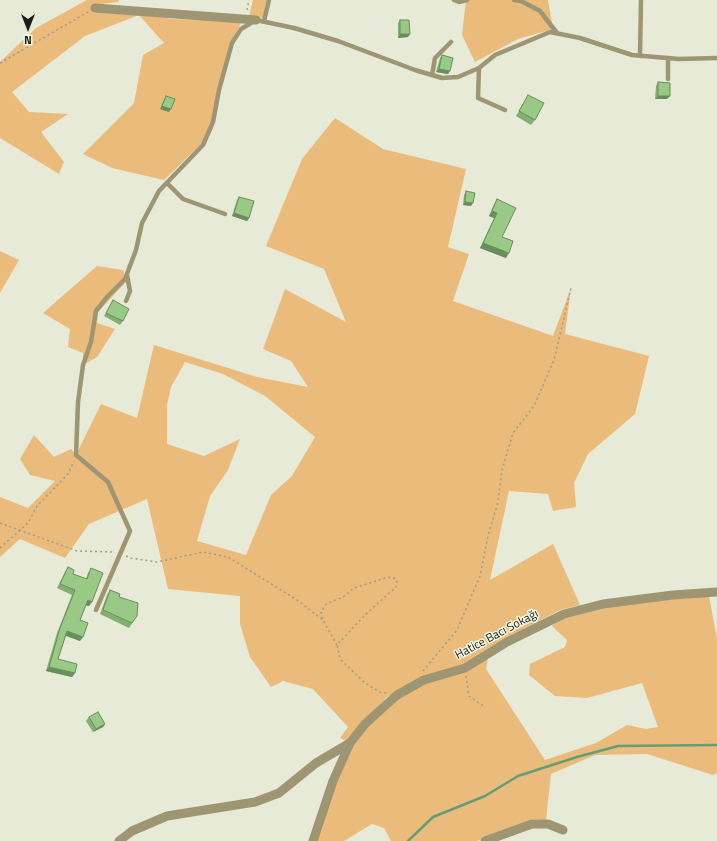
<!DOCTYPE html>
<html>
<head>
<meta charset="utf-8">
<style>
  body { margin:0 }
  #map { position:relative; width:717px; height:841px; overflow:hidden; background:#e6ead6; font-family:"Titillium Web",sans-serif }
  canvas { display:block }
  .north { position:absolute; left:8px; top:8px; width:40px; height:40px; -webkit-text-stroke:3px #f3f7e3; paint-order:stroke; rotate:180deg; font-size:11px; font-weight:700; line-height:16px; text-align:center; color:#1c1d16 }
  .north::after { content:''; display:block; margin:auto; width:14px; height:18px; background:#1c1d16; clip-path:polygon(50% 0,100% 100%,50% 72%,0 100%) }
</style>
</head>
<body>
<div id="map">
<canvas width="717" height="841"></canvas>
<div class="north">N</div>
</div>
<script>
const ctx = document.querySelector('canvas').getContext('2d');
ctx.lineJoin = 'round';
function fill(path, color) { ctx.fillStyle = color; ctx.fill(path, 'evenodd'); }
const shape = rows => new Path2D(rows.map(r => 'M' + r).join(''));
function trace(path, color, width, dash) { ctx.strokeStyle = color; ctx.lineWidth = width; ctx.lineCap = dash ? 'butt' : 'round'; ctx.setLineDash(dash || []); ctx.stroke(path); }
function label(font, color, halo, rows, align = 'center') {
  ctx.font = font + ' "Titillium Web",sans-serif'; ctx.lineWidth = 3; ctx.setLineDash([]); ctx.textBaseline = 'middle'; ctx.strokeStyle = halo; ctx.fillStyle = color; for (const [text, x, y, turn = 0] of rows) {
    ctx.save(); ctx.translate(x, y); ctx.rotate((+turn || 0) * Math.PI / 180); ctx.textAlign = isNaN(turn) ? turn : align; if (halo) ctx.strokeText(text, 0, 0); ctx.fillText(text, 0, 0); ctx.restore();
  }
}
const green = shape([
  [87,0,119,0,118,2,94,5,119,7,171,19,242,21,230,44,211,122,201,144,164,180,112,168,83,154,134,103,143,55,164,43,139,15,85,36,12,92,29,112,68,114,41,132,64,162,59,174,0,138,0,62,36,28],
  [253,0,267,0,263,18,249,16],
  [466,0,548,0,553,29,518,39,475,62,462,35],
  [335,118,383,149,466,169,448,247,469,254,453,301,553,336,571,288,565,334,649,356,635,414,588,454,574,483,576,507,553,511,548,494,509,491,490,580,553,544,580,605,560,610,503,640,464,665,424,676,387,697,346,741,340,738,348,727,313,689,283,681,271,687,250,657,240,624,240,596,168,589,147,499,89,524,65,558,20,539,0,557,0,497,28,508,55,481,30,475,20,459,34,435,54,457,71,449,76,455,101,404,137,418,154,345,257,377,308,387,291,361,263,349,285,289,346,322,324,269,266,246,302,159],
  [185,362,223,374,265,396,315,437,292,476,271,495,246,555,197,541,210,496,228,470,240,439,204,456,167,444,167,405,171,387],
  [0,251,19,260,0,293],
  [97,266,123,270,126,282,98,312,97,323,115,329,97,357,83,365,83,353,68,347,70,329,43,313],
  [709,596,717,639,717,773,713,775,647,754,595,755,551,774,546,820,534,819,477,841,391,841,384,828,372,824,344,841,316,841,336,782,353,744,367,726,399,697,426,683,488,658,486,669,545,760,596,743,627,725,646,729,658,727,642,683,587,698,555,696,529,675,530,664,565,647,567,640,552,626,564,614,612,605]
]);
const stream = shape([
  [408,841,433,817,485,796,518,776,577,757,618,746,717,745]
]);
const path = shape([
  [247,10,249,0],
  [0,63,88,12],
  [0,523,77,551,114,552],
  [0,548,28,523,37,506,68,474,74,461],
  [126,556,131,558,157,562,203,552,228,557,297,600,323,620],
  [337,645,323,620,321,612,326,604,343,597,354,588,385,578,392,577,397,580,396,587,364,616,337,645,340,659,365,683,380,692,387,693],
  [423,671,457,630,480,576,488,536,498,502,502,470,513,433,534,406,554,360,571,288],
  [466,676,469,696,485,707]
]);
const lane = shape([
  [454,0,459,2,467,0],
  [514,0,521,1,540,11,557,33],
  [264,21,269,0],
  [640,56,641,0],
  [479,68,478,98,505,110],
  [432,75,435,58,451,42],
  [668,79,668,58],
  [167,183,183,199,225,214],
  [126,301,130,291,127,275],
  [96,610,130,531,108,482,76,455,78,402,83,365,91,342,96,311,108,296,125,279,136,250,142,223,159,191,203,145,213,122,219,90,232,43,241,29,256,20,294,28,338,41,415,70,442,78,458,77,479,68,495,55,550,32,580,38,632,55,679,59,717,58]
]);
const street = shape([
  [95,8,256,20],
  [119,841,132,831,167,816,255,802,279,793,316,763,350,743,365,724,397,695,424,680,465,668,507,642,564,614,603,604,673,595,717,592],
  [313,841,333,781,350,743],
  [485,841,532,824,548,824,563,830]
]);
const wall = shape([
  [400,20,408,37,398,38,398,23],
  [442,55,450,71,448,74,436,72,440,58],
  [658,82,667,99,655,99,656,86],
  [528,95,535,120,531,125,516,116],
  [166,96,169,112,160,109,164,99],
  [466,191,471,206,463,205,464,195],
  [239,197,249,218,247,221,232,216,237,200],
  [497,199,502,237,506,258,480,248,494,218,489,216,494,204],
  [113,300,123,321,120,325,104,316],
  [68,567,73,574,86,579,88,573,91,568,92,602,89,606,86,605,80,620,80,641,66,636,58,659,75,673,72,677,46,671,57,633,72,595,57,588,65,572],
  [110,590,119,597,137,616,129,628,100,614,107,595],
  [89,717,105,724,103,727,93,732,86,721]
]);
const shadedWall = shape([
  [400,34,410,34,408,37,398,38],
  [439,69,450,71,448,74,436,72],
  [658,96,670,96,667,99,655,99],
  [162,106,171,109,169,112,160,109],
  [465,202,473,203,471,206,463,205],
  [492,211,497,213,494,218,489,216],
  [234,213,249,218,247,221,232,216],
  [483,243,509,253,506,258,480,248],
  [88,600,92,602,89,606,84,605],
  [67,631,83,637,80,641,64,635],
  [49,667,75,673,72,677,46,671],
  [105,724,103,727,93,732,96,729]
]);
const building = shape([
  [400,20,409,20,410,34,400,34,400,20],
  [442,55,453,58,450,71,439,69,442,55],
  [658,82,670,83,670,96,658,96,658,82],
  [528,95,544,103,535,120,519,111,528,95],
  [166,96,175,99,171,109,162,106,166,96],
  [466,191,475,193,473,203,465,202,466,191],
  [239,197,254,201,249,218,234,213,239,197],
  [497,199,516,208,502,237,513,241,509,253,483,243,497,213,492,211,497,199],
  [113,300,129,309,123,321,106,313,113,300],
  [68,567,74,570,73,574,87,579,91,568,103,573,92,602,88,600,80,620,88,623,83,637,67,631,58,659,77,664,75,673,49,667,60,628,75,590,60,584,68,567],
  [110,590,120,594,119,597,138,603,137,616,132,623,103,610,110,590],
  [98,712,105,724,96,729,89,717,98,712]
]);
const streetNames = [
  ["Hatice Bacı Sokağı",497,635,-28]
];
fill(green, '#ebbb7b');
trace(stream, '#629e7a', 2.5);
trace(path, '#9b9e8f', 1.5, [2, 3]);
trace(lane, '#9e9573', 4.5);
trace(street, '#9e9573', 9);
fill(wall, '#84ae72');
fill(shadedWall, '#6b8d5d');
fill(building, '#99ca85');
trace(building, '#6b8d5d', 1);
label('12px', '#1c1d16', '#f3f7e3', streetNames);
</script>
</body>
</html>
